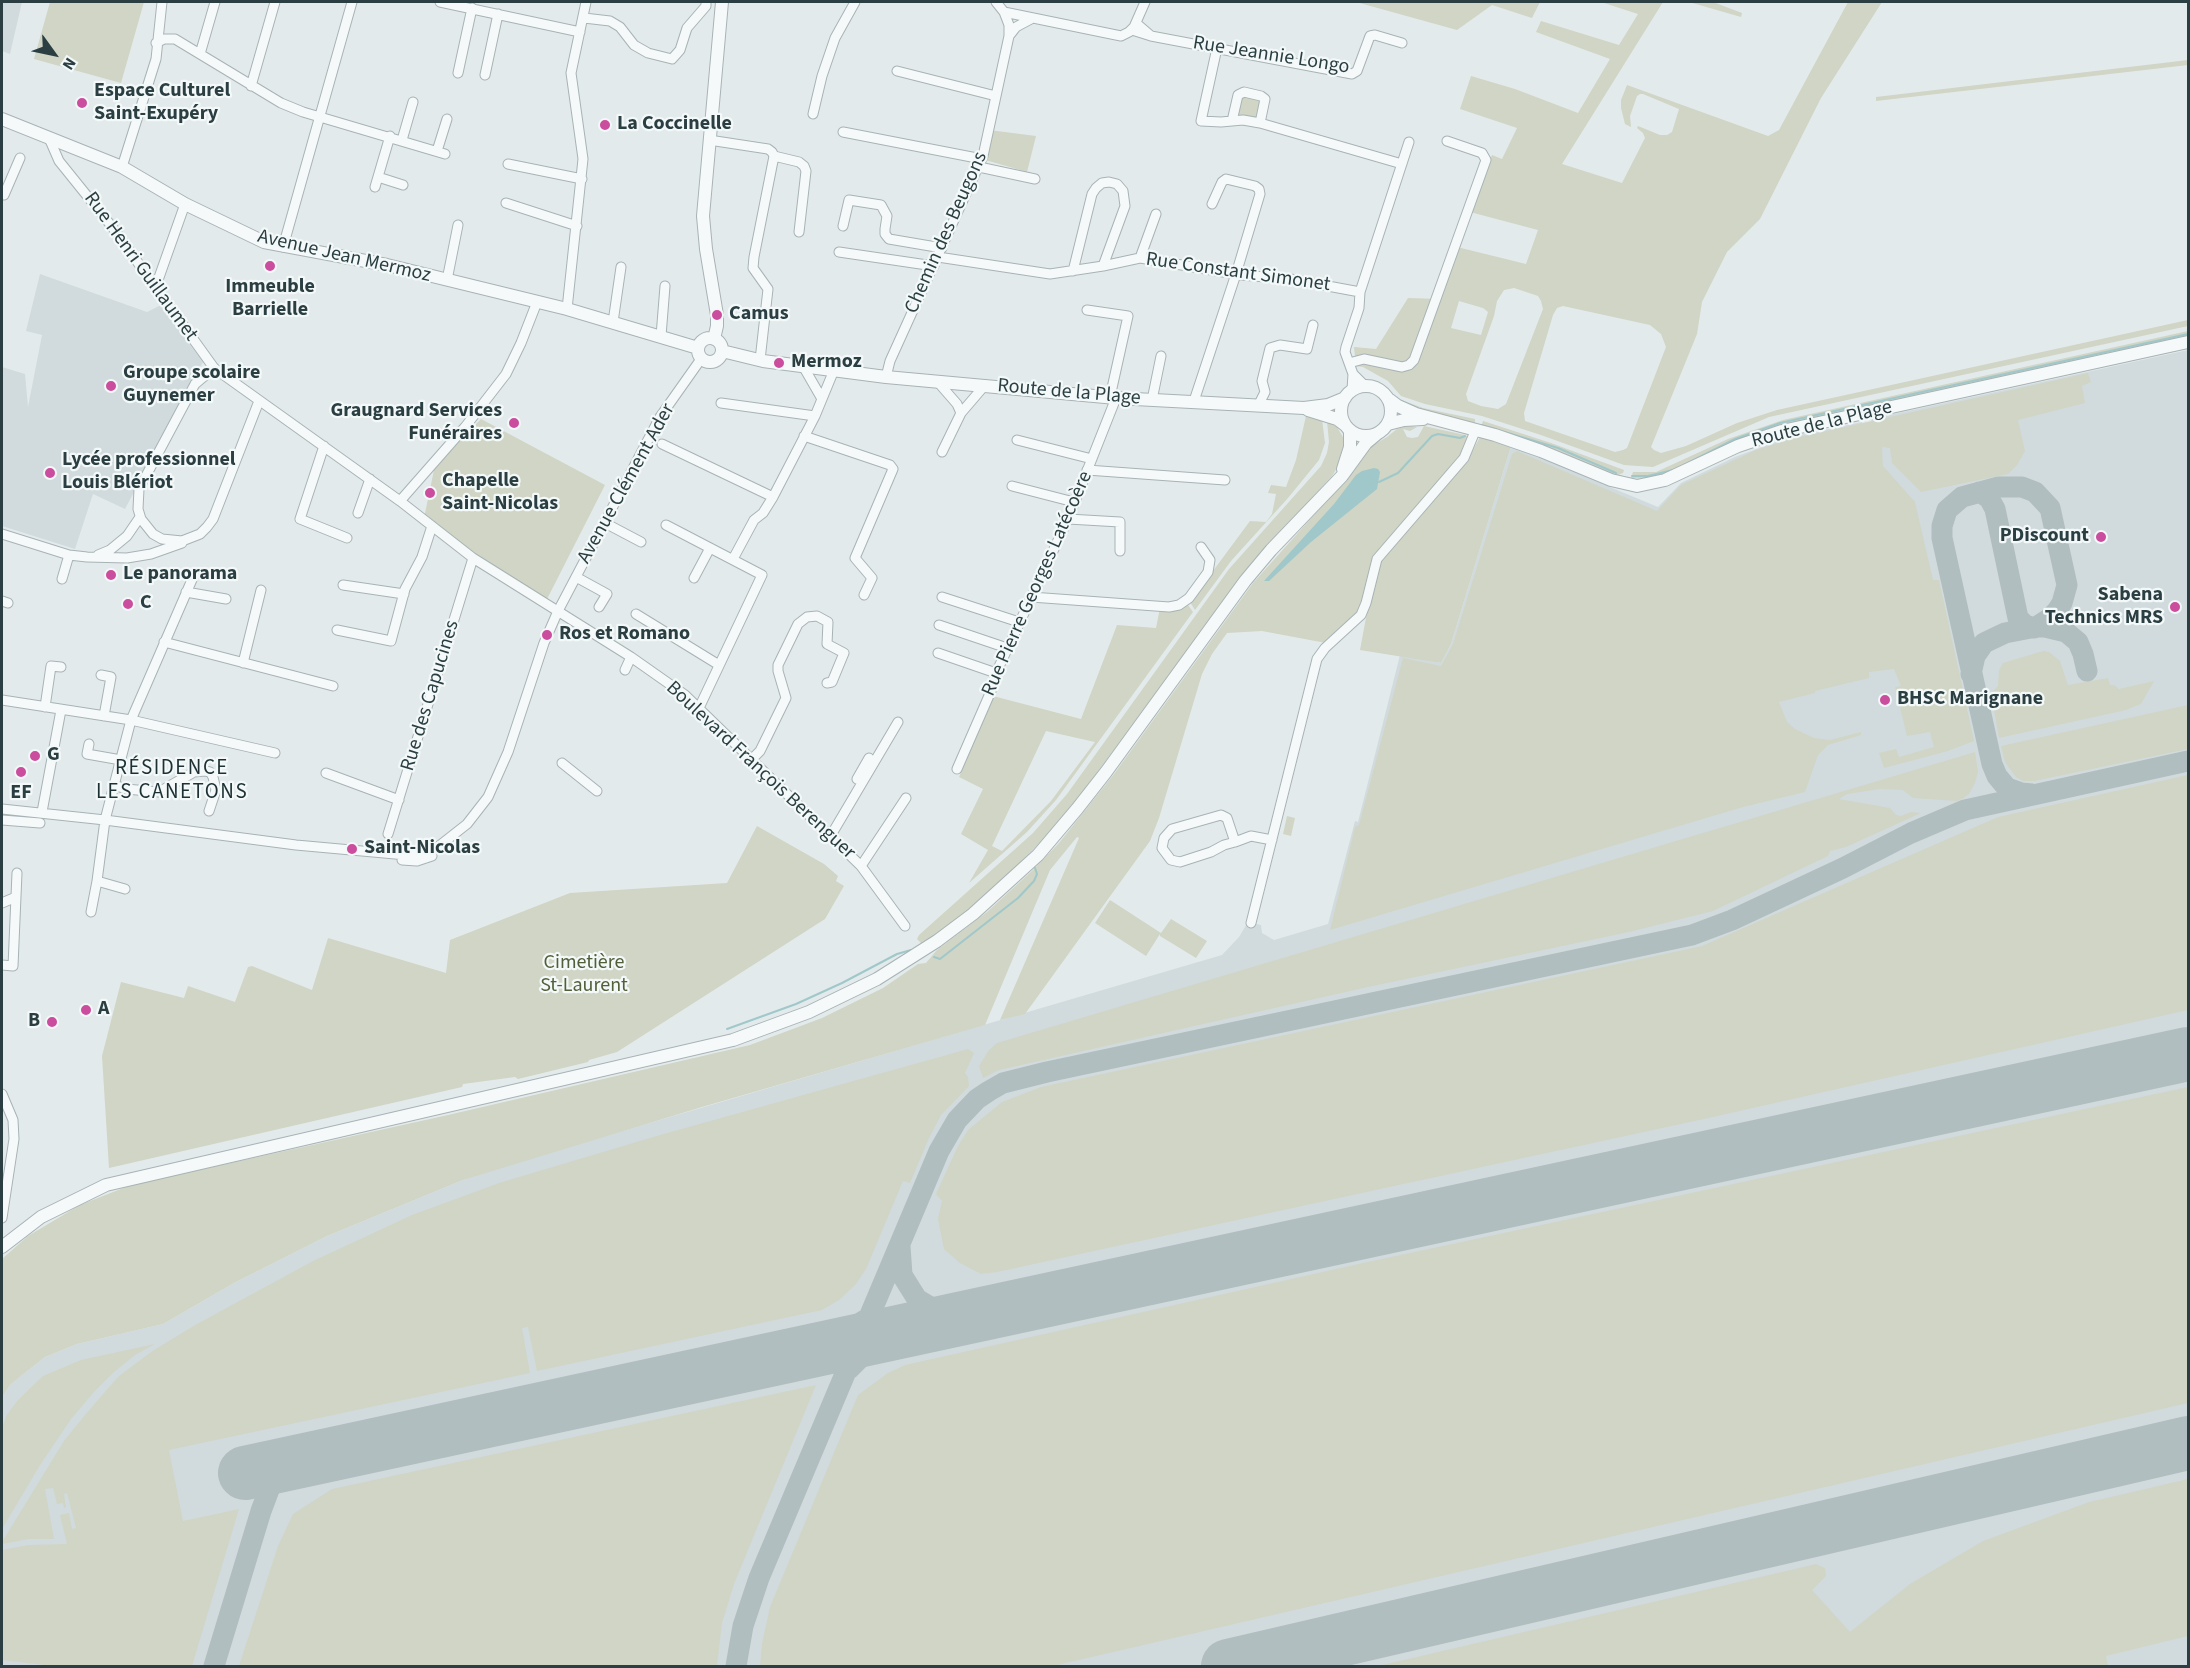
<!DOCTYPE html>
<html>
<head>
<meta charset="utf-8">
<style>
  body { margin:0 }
  #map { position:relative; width:2190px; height:1668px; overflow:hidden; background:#e3eaeb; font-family:"Source Sans 3",sans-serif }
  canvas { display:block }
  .frame { position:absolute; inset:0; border:3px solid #2b3f43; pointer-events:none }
  .north { position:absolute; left:24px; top:24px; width:60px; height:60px; -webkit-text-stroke:4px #f3f8f8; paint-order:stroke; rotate:123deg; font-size:16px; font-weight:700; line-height:24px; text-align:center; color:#2b3f43 }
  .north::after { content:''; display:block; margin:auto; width:21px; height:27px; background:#2b3f43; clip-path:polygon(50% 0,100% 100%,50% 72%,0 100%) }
</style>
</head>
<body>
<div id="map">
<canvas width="2190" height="1668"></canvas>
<div class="frame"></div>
<div class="north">N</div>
</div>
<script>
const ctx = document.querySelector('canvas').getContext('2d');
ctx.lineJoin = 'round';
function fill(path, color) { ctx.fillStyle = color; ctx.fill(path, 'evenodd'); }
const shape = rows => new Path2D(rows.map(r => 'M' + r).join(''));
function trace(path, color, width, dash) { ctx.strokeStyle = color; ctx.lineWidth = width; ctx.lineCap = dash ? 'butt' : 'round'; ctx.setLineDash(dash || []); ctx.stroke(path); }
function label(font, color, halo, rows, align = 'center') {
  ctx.font = font + ' "Source Sans 3",sans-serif'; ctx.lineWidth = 4.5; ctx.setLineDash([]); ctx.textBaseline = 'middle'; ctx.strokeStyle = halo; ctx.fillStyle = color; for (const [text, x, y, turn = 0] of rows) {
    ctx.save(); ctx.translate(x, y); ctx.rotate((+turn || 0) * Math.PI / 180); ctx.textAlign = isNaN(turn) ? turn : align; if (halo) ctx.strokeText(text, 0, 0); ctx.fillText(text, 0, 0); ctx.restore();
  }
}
const built = shape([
  [2,2,22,2,10,54,2,51],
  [40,274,147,312,161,305,203,362,125,509,93,494,75,549,2,526,2,367,25,374,28,407,42,335,26,331],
  [2188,350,2188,1666,2,1666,2,1397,11,1384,45,1357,77,1344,163,1324,234,1283,327,1236,463,1180,503,1166,1222,955,1239,937,1248,922,1261,925,1262,933,1274,940,1328,924,1355,821,1358,822,1400,655,1441,663,1451,644,1511,446,1658,507,1681,483,1735,457,1789,437,1862,422,1863,427,1872,425,1871,419]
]);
const green = shape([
  [50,2,144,2,121,83,34,59],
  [1356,2,1540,2,1532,18,1492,5,1457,30],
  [1601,2,1663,2,1562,164,1622,183,1645,138,1643,133,1637,128,1638,126,1660,135,1667,135,1672,132,1679,109,1643,94,1640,94,1637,96,1630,116,1631,127,1625,124,1621,108,1621,100,1627,85,1768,136,1779,130,1848,2,1882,2,1821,98,1760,219,1727,252,1702,302,1697,334,1651,447,1654,450,1661,453,1686,446,1737,423,1777,410,2188,320,2188,326,1769,417,1653,467,1624,465,1541,435,1482,416,1425,404,1401,396,1388,381,1363,367,1356,366,1354,347,1376,349,1408,298,1440,299,1457,247,1526,264,1538,230,1470,212,1492,155,1502,159,1517,128,1460,109,1471,76,1515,89,1578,113,1610,59,1536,32,1541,21,1619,45,1638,14],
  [1514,288,1538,296,1541,301,1543,309,1506,404,1498,409,1481,406,1468,401,1466,394,1494,316,1497,301,1504,290],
  [1459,301,1483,308,1488,312,1481,335,1451,328],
  [1563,306,1650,325,1661,334,1666,347,1627,448,1623,450,1615,452,1525,421,1524,413,1553,315,1557,308],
  [1689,2,1713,2,1742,13,1741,17],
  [2188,60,2188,65,1876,101,1876,97],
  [1241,96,1261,99,1258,119,1241,117,1237,114],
  [989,130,1036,136,1027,172,982,159],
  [2188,331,2188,338,1786,426,1665,475,1648,479,1631,478,1633,472,1656,472,1728,439,1783,420],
  [2088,373,2091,382,2082,386,2085,403,2018,420,2025,451,2017,465,2008,474,1921,492,1892,463,1890,448,1882,447,1883,466,1915,502,1933,580,1939,580,1974,741,1948,751,1884,768,1879,753,1896,749,1899,757,1934,747,1930,732,1907,736,1895,687,1901,686,1894,669,1869,672,1869,678,1815,691,1815,693,1779,702,1787,722,1795,729,1814,738,1830,740,1861,732,1861,735,1828,745,1818,755,1805,792,1743,807,1330,930,1355,827,1359,825,1403,658,1441,666,1453,644,1512,454,1517,451,1657,511,1681,485,1756,450,1791,439],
  [1399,399,1423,408,1475,419,1475,423,1422,410,1400,402],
  [1306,416,1322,419,1325,443,1319,460,1288,498,1231,561,1195,610,1190,602,1250,521,1266,522,1272,514,1276,494,1268,493,1271,485,1286,487,1296,460],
  [481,419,605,485,544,605,424,518,434,470,447,454],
  [1327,421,1337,427,1344,439,1345,446,1337,468,1332,476,1247,569,1062,820,1003,880,963,915,922,944,917,939,919,935,1033,833,1067,794,1229,569,1321,466,1327,453,1329,442],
  [1483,421,1551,443,1624,470,1623,473,1615,476,1556,450,1481,427],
  [1407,426,1417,427,1410,431,1403,429,1407,437,1412,438,1418,437,1424,426,1465,435,1468,437,1458,461,1377,552,1372,559,1364,600,1358,613,1326,643,1262,631,1227,633,1212,654,1202,674,1159,818,1150,841,1025,1014,1000,1020,1079,838,1077,837,1050,870,985,1025,702,1107,463,1180,327,1236,234,1283,163,1324,77,1344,45,1357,11,1384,2,1397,2,1259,28,1236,80,1205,131,1185,448,1115,750,1045,822,1018,883,988,918,964,926,963,937,950,987,912,1033,870,1059,843,1114,774,1253,583,1350,475,1370,447,1387,437,1397,429],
  [1480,437,1511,446,1451,644,1441,663,1360,650,1375,569,1382,557,1468,459],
  [1188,605,1193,612,1056,800,1027,832,969,883,988,850,961,834,983,789,959,777,993,696,1081,719,1117,625,1156,628,1160,608,1177,608],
  [1046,731,1095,742,1051,801,1002,851,992,846],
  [2043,651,2049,652,2060,661,2068,685,2108,678,2110,685,2114,685,2119,689,2154,681,2141,704,2126,710,1999,738,1991,693,1998,686,1999,670,2003,663],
  [2188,705,2188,749,2034,781,2023,781,2016,777,2005,762,2001,746],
  [1975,752,1978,772,1975,783,1969,794,1962,799,1957,801,1913,798,1903,790,1880,789,1847,794,1839,799,1890,808,1896,815,1901,816,1911,812,1921,813,1846,847,1830,851,1828,856,1713,911,1629,932,1368,987,999,1070,983,1078,979,1066,989,1050,997,1043],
  [2188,775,2188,1010,1704,1119,997,1272,981,1274,960,1263,944,1249,938,1219,942,1201,936,1194,958,1146,968,1130,1002,1102,1041,1087,1702,946,1998,817],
  [1287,816,1295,818,1291,836,1283,834],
  [757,826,824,864,838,876,836,881,844,886,825,919,617,1052,589,1060,588,1062,518,1079,515,1077,463,1084,462,1087,109,1168,102,1056,121,982,184,998,188,986,235,1002,248,967,252,966,312,990,328,938,446,973,450,940,570,893,727,883],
  [1110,900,1161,933,1171,919,1207,941,1196,958,1160,936,1160,934,1146,956,1095,923],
  [968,1049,974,1053,965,1073,968,1077,969,1086,941,1115,929,1138,910,1183,903,1181,866,1269,856,1284,839,1300,822,1310,537,1371,528,1327,522,1328,530,1373,169,1450,183,1521,239,1509,192,1666,53,1666,2,1660,2,1550,28,1545,67,1544,60,1515,69,1513,72,1529,76,1528,67,1493,64,1494,66,1507,64,1508,63,1503,57,1504,53,1488,45,1489,54,1539,29,1539,2,1544,2,1542,64,1441,85,1415,119,1376,154,1350,197,1324,313,1261,412,1215,499,1183,660,1135],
  [2188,1087,2188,1403,1053,1666,760,1666,762,1644,770,1607,858,1395,888,1373,905,1365,1363,1263],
  [155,1344,135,1355,115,1371,93,1393,71,1419,40,1465,2,1529,2,1429,6,1416,18,1400,43,1376,81,1360],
  [816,1385,734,1584,722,1623,717,1666,239,1666,278,1546,293,1514,332,1489],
  [2188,1479,2188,1636,2106,1656,2108,1666,1378,1666,1816,1564,1825,1568,1826,1576,1812,1590,1850,1632,1910,1584,1983,1541,2089,1502]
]);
const water = shape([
  [1374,468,1378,469,1380,472,1377,489,1311,542,1269,581,1264,581,1334,504,1356,475,1362,471]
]);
const stream = shape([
  [1481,425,1558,448,1616,473],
  [1684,465,1735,439,1780,423,2188,334],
  [1632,476,1648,476,1673,470],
  [1379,482,1398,473,1432,436,1438,434,1460,438,1465,436],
  [934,957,940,959,1018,898,1034,881,1037,874,1035,868],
  [727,1029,796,1004,842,983,897,954,911,950]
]);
const taxiway = shape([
  [1979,492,1989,498,1995,509,2018,618,2025,625,2034,628],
  [1971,674,1975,656,1984,643,2005,633,2036,627,2045,627,2066,632,2078,642,2083,654,2087,671],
  [2032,794,2021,793,2007,788,1997,776,1992,764,1942,538,1942,526,1947,510,1962,497,1999,487,2022,487,2035,492,2050,508,2067,585,2062,603,2057,611,2050,618,2036,627],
  [900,1246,902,1275,917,1299,942,1314,960,1317,972,1316],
  [822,1349,839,1341,863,1321],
  [849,1369,872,1346,892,1335,906,1330],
  [214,1666,261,1511,270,1487,277,1478,293,1466,317,1457],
  [736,1666,743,1626,759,1578,939,1151,957,1120,977,1099,989,1091,1003,1083,1047,1072,1692,935,1732,920,1843,868,1911,833,1965,810,2188,761],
  [1313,1666,1355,1640,1387,1629]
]);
const runway = shape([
  [245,1473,2188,1054],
  [1228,1666,2188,1443]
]);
const minor = shape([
  [440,2,580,32],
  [996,2,1004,12,1009,25,1009,36],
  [1004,12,1121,36,1129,32,1134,27,1145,2],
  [584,18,610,21,620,27,634,45,648,53,672,59,680,50,687,28,706,6,706,2],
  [1132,30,1151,36,1137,24],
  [1151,36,1352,74,1357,71,1370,36,1375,35,1402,43],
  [156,43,164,39,175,39,281,103,303,112,445,154],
  [1217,48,1201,121,1221,122,1243,120,1260,123,1402,164],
  [200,54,215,2],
  [897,71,996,96],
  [458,73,472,8],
  [485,75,498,14],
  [251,86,275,2],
  [813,114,822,76,835,38,855,2],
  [1232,121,1238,95,1244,92,1261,96,1265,99,1260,123],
  [843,132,982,159],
  [49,138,59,161,113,228,214,368,400,501,473,558,631,657,685,695,861,866,905,926],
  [402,140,413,102],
  [709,140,768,149,772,152,774,156,754,257,753,268,768,289,760,360],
  [437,151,447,119],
  [774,156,799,162,804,166,806,171,799,232],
  [508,164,582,179],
  [122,167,156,59,162,2],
  [979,167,1035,179],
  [378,177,403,185],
  [375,187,390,136],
  [2,194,4,195,20,158],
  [506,203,577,226],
  [843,226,849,200,881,205,887,216,885,229,885,234,889,239,942,248],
  [283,247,352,2],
  [839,252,934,266],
  [938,257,1050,274,1103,266,1140,258,1241,275,1290,279,1360,292],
  [1140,258,1156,214],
  [1073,271,1092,194,1096,188,1102,183,1109,182,1117,184,1123,191,1125,206,1103,266],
  [447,280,458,225],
  [157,283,185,204],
  [567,309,583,159,571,73,586,2],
  [1087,310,1128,316,1110,397],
  [613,322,621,267],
  [661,336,665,286],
  [1349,363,1364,359,1402,367,1409,365,1414,360,1486,160,1482,153,1447,141],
  [803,366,822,399],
  [214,368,195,384,139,489,138,509,141,519,153,534,162,539,182,541,200,534,207,527,213,519,259,401],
  [1353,374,1345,352,1346,347,1359,308,1360,292,1409,142],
  [886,377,890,361,983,156,1009,36,1016,27,1031,19],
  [937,381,957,404,961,413],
  [1352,390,1353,374,1364,385],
  [1152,400,1161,356],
  [1194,401,1236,274,1260,194,1259,189,1255,186,1226,179,1222,182,1212,204],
  [721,403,815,416],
  [1258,406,1265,392,1262,381,1270,348,1280,345,1307,349,1313,325],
  [804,436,890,465,893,469,855,558,872,578,864,595],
  [1017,440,1092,459],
  [662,444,773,497],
  [324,446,300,519,347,538],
  [942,452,961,413,985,385],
  [1087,470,1225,480],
  [1012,486,1074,502],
  [400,501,465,427,506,374,521,343,537,302],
  [358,513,370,479],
  [1068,519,1120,522,1120,551],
  [605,523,641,542],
  [666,525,762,575,699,708],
  [2,534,69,555,87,557,127,558,151,554,182,543],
  [98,555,110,550,127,536,140,517],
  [733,559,754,520,763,513,773,497,815,416,834,370],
  [576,577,607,594,599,607],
  [694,578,710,548],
  [62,579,69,555],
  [343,585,404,594],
  [186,592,226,599],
  [942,597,1019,622],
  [1031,597,1169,607,1179,605,1189,598,1208,572,1210,560,1201,547],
  [2,601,8,603],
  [636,614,719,665],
  [939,625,1007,648],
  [337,630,391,641,405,589,422,557,432,526],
  [164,642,333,686],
  [938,653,996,673],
  [243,663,261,590],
  [625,670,631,657],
  [101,675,111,677,104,716],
  [2,700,131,720,275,753],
  [45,707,51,666,61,667],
  [89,744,87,754,121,760],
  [751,760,760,751,786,698,778,671,778,665,798,624,807,617,817,616,828,622,827,644,844,653,832,682,827,683],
  [562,763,597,791],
  [957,769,991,691,996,673,1068,519,1116,398],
  [326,773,399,800],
  [857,779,869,758],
  [114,785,126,789,159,792,194,772,205,771,210,772,213,777,216,790,209,811],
  [2,809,105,820,296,845,406,855,427,852,439,846,467,824,488,797,508,752,544,643,558,611,660,417,701,359],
  [42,812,61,710],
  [2,820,40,823],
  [388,834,473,558],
  [830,837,898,722],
  [1235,842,1227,818,1221,815,1172,829,1164,838,1162,848,1171,860,1180,862,1211,852,1224,845,1235,842,1251,836,1272,840],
  [402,860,417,861,432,856],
  [861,866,906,798],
  [97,881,125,889],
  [2,903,16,897],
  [91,912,97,881,105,820,131,720,194,575],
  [1251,923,1317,659,1325,648,1361,615,1366,603,1377,559,1464,458,1476,429],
  [2,965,13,966,17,873],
  [2,1094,13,1120,14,1139,2,1218]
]);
const tertiary = shape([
  [2,119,122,167,185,204,264,242,387,265,567,309,698,348],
  '698 350a12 12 0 1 1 24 0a12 12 0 1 1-24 0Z',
  [714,339,717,326,717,315,706,249,703,216,722,2],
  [722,351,763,361,886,377,1116,398,1304,408,1328,405,1345,398],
  '1341 411a25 25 0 1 1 50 0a25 25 0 1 1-50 0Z',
  [1390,400,1398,406,1416,414,1495,435,1541,451,1611,480,1637,486,1665,480,1738,446,1782,431,2188,342],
  [1308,410,1337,419,1345,425],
  [1388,424,1404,420,1423,419],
  [1343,469,1350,447,1350,430],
  [2,1247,41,1217,106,1185,733,1040,809,1012,877,979,937,941,973,914,1038,855,1077,809,1106,772,1245,581,1271,550,1342,476,1366,443,1378,433]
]);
const markers = [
  [82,103,6,"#cb4d9d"],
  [605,125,6,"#cb4d9d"],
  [270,266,6,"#cb4d9d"],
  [717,315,6,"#cb4d9d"],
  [779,363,6,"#cb4d9d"],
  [111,386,6,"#cb4d9d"],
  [514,423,6,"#cb4d9d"],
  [50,473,6,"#cb4d9d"],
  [430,493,6,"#cb4d9d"],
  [2101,537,6,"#cb4d9d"],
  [111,575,6,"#cb4d9d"],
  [128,604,6,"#cb4d9d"],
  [2175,607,6,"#cb4d9d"],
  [547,635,6,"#cb4d9d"],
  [1885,700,6,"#cb4d9d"],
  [35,756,6,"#cb4d9d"],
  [21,772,6,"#cb4d9d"],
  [352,849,6,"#cb4d9d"],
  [86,1010,6,"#cb4d9d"],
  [52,1022,6,"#cb4d9d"]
];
const streetNames = [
  ["Rue Jeannie Longo",1271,56,9],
  ["Chemin des Beugons",947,233,-66],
  ["Avenue Jean Mermoz",344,257,13],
  ["Rue Henri Guillaumet",140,267,54],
  ["Rue Constant Simonet",1238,273,8],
  ["Route de la Plage",1069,393,5],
  ["Route de la Plage",1822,425,-14],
  ["Avenue Clément Ader",627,484,-61],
  ["Rue Pierre Georges Latécoère",1038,584,-66],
  ["Rue des Capucines",431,696,-73],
  ["Boulevard François Berenguer",760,771,43]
];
const poiNames = [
  ["Espace Culturel",94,92],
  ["Saint-Exupéry",94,115],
  ["La Coccinelle",617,125],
  ["Immeuble",270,288,"center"],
  ["Barrielle",270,311,"center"],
  ["Camus",729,315],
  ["Mermoz",791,363],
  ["Groupe scolaire",123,374],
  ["Guynemer",123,397],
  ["Graugnard Services",502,412,"right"],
  ["Funéraires",502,435,"right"],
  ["Lycée professionnel",62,461],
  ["Louis Blériot",62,484],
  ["Chapelle",442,482],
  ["Saint-Nicolas",442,505],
  ["PDiscount",2089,537,"right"],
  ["Le panorama",123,575],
  ["Sabena",2163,596,"right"],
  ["Technics MRS",2163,619,"right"],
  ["C",140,604],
  ["Ros et Romano",559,635],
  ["BHSC Marignane",1897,700],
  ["G",47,756],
  ["EF",21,794,"center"],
  ["Saint-Nicolas",364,849],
  ["A",98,1010],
  ["B",40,1022,"right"]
];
const parkNames = [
  ["Cimetière",584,964],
  ["St-Laurent",584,987]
];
const neighbourhoodNames = [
  ["RÉSIDENCE",172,769],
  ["LES CANETONS",172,793]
];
fill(built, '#d1dbdd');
fill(green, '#d0d5c5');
fill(water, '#a0c8ca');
trace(stream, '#a0c8ca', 2);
trace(taxiway, '#b0bec0', 21);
trace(runway, '#b0bec0', 54);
trace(minor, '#a8b3b5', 11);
trace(tertiary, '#a8b3b5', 14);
trace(minor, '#f6f9f9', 9);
trace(tertiary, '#f6f9f9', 12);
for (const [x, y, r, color] of markers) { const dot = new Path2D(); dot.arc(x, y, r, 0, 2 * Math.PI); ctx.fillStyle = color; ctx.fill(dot); trace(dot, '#f3f8f8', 2); }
label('20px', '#2b3f43', '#f3f8f8', streetNames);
label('bold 20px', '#2b3f43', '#f3f8f8', poiNames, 'left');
label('20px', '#525e39', '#f3f8f8', parkNames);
ctx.letterSpacing = '1.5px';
label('21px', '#1d3034', '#f3f8f8', neighbourhoodNames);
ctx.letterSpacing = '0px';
</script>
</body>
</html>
